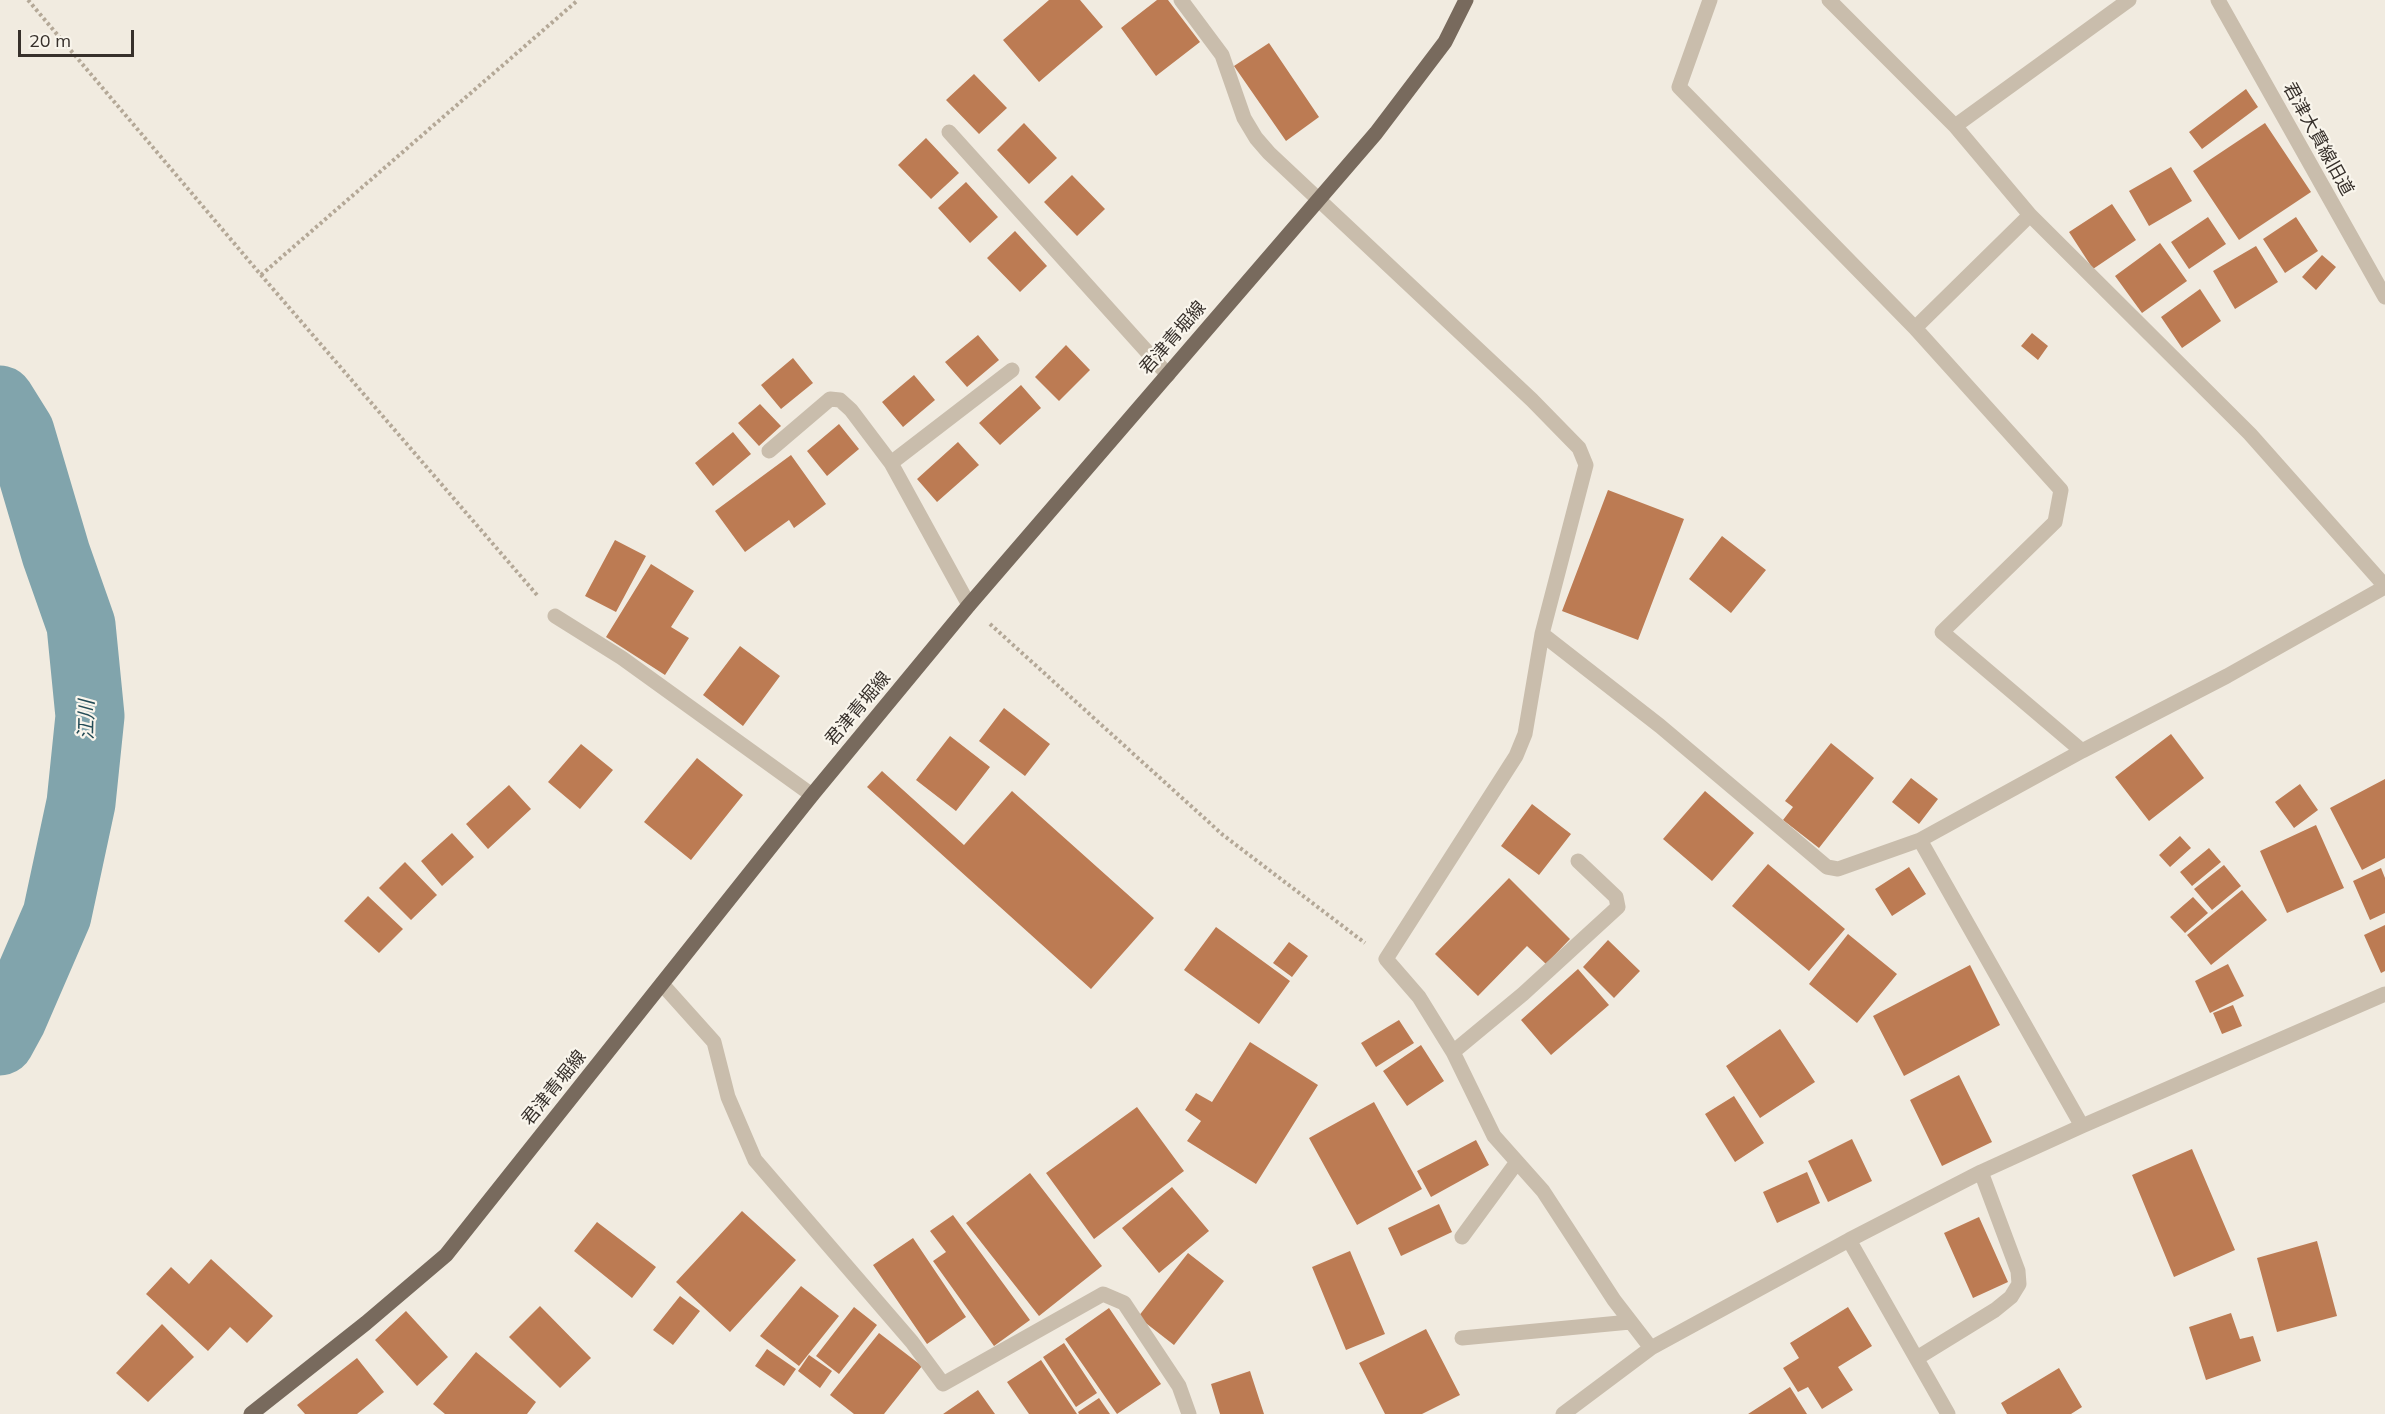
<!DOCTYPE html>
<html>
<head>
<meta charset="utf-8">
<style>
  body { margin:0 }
  #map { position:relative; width:2385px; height:1414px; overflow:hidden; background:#f1ebe0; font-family:Mulish,sans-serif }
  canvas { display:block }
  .scale { position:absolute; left:18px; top:30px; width:116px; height:27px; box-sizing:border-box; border:3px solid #37302b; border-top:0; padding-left:8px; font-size:18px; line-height:21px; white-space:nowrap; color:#37302b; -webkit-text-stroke:4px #f9f5ec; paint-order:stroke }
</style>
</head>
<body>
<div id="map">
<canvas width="2385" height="1414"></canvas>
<div class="scale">20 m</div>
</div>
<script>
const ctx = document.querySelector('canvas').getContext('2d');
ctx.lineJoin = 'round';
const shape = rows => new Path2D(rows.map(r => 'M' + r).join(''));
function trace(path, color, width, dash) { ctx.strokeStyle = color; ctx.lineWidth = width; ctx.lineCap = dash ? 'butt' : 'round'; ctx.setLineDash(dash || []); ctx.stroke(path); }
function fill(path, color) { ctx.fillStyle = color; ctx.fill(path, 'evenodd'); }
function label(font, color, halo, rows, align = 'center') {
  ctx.font = font + ' Mulish,"Noto Sans JP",sans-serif'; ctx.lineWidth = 4.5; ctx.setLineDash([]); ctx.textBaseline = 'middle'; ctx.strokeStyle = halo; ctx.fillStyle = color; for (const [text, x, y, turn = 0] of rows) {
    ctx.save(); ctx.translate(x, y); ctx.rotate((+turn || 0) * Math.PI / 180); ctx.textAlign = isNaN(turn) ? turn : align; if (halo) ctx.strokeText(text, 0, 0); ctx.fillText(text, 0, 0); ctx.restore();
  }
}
const river = shape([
  [0,400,20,432,56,554,81,625,90,716,81,803,57,915,12,1019,0,1041]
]);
const building = shape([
  [1049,0,1080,0,1103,27,1039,82,1003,40],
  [1157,0,1168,0,1200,42,1156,76,1121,28],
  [1269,43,1319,117,1286,141,1234,66],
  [974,74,1007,108,979,134,946,100],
  [2246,89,2258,107,2202,149,2189,132],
  [1024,123,1057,158,1029,184,997,150],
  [2265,123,2311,192,2239,240,2193,171],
  [926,138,959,173,931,199,898,165],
  [2171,167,2192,201,2149,226,2129,191],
  [1072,175,1105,209,1077,236,1044,202],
  [966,182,998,217,970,243,938,208],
  [2112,204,2136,240,2093,269,2069,232],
  [2208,217,2226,244,2189,269,2171,242],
  [2296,217,2318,251,2285,273,2263,239],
  [1015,231,1047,266,1020,292,987,258],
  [2160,243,2187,281,2142,313,2115,276],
  [2256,246,2278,282,2235,309,2213,271],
  [2322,255,2336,267,2316,290,2302,277],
  [2200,289,2221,321,2182,348,2161,317],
  [2032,333,2048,346,2038,360,2021,346],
  [978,335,999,360,967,387,945,362],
  [1066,345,1090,370,1059,401,1035,377],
  [793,358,813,383,781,409,761,385],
  [914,375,935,400,903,427,882,402],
  [1021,385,1041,408,1000,445,979,423],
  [760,404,781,426,759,446,738,423],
  [839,424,859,449,827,476,807,451],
  [733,432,751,454,713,486,695,463],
  [958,442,979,465,937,502,917,479],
  [791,455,826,504,794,528,789,520,745,552,715,511],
  [1608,490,1684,519,1638,640,1562,611],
  [1722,536,1766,570,1731,613,1689,579],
  [615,540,646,556,616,612,585,596],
  [651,564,694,591,671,627,689,638,665,675,606,637],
  [740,646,780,676,743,726,703,695],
  [1004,708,1050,744,1025,776,979,741],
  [2171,734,2204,778,2149,821,2115,777],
  [950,736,990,767,956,811,916,780],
  [1831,743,1874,778,1819,848,1783,820,1793,807,1785,801],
  [581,744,613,770,580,809,548,782],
  [697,758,743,795,691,860,644,822],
  [882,771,964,845,1012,791,1154,918,1091,989,867,787],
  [1911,778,1938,799,1919,824,1892,802],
  [2385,779,2385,858,2362,870,2330,808],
  [2300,784,2318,810,2294,828,2275,802],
  [509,785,531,809,488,849,466,824],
  [1705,791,1754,833,1712,881,1663,839],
  [1532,804,1571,834,1539,875,1501,846],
  [2316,825,2344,888,2287,913,2260,851],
  [452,833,474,857,442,886,421,861],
  [2180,836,2191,848,2170,867,2159,855],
  [2209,848,2221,862,2192,886,2180,872],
  [405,862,437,895,411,920,379,888],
  [1768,864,1845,929,1809,971,1732,906],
  [2224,865,2241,886,2212,910,2194,889],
  [1909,867,1926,894,1892,916,1875,889],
  [2381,868,2385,878,2385,913,2370,920,2353,881],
  [1509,878,1570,939,1546,964,1527,946,1478,996,1435,954],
  [2242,890,2267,920,2211,965,2187,935],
  [368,896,403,929,379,953,344,921],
  [2193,897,2208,913,2185,933,2170,917],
  [2385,925,2385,971,2381,973,2364,935],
  [1216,927,1290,981,1259,1024,1184,970],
  [1848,934,1897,974,1857,1023,1809,984],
  [1608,940,1640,971,1614,998,1583,967],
  [1289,942,1308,956,1292,977,1273,963],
  [2228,964,2244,996,2210,1013,2195,981],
  [1970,965,2000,1025,1904,1076,1873,1016],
  [1578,969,1609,1005,1551,1055,1521,1020],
  [2233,1005,2242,1026,2222,1034,2213,1013],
  [1399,1020,1414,1043,1376,1067,1361,1043],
  [1780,1029,1815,1082,1760,1118,1726,1066],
  [1250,1042,1318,1085,1256,1184,1187,1141,1201,1121,1185,1110,1196,1093,1212,1102],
  [1421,1045,1444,1081,1407,1106,1383,1071],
  [1959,1075,1992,1142,1942,1166,1910,1100],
  [1734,1096,1764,1143,1735,1162,1705,1114],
  [1374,1102,1422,1189,1357,1225,1309,1138],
  [1137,1107,1184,1171,1094,1239,1046,1173],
  [1852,1139,1872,1181,1828,1202,1808,1161],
  [1476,1140,1489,1165,1431,1197,1417,1171],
  [2192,1149,2235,1250,2174,1277,2132,1175],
  [1807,1172,1820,1203,1777,1223,1763,1192],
  [1030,1173,1102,1266,1039,1316,966,1223],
  [1172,1187,1209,1231,1159,1273,1122,1228],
  [1439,1204,1452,1232,1401,1256,1388,1228],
  [742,1211,796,1260,730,1332,676,1282],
  [953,1215,1030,1320,994,1346,933,1261,946,1252,930,1231],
  [1979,1217,2008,1282,1973,1298,1944,1233],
  [597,1222,656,1267,632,1298,574,1251],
  [913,1238,966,1317,927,1344,873,1265],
  [2317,1241,2337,1316,2277,1332,2257,1258],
  [1350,1251,1385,1334,1346,1350,1312,1267],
  [1188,1253,1224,1281,1174,1345,1138,1317],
  [211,1259,273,1316,247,1343,230,1327,208,1351,146,1294,171,1267,189,1284],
  [801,1286,839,1316,799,1366,760,1336],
  [680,1296,700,1311,673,1345,653,1330],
  [540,1306,591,1358,560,1388,509,1337],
  [854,1307,877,1325,839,1374,816,1356],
  [1848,1307,1872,1346,1838,1367,1853,1390,1822,1409,1808,1387,1798,1392,1783,1368,1799,1358,1790,1343],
  [1109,1308,1161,1384,1117,1414,1065,1339],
  [406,1311,448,1357,417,1386,375,1340],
  [2231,1313,2240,1339,2253,1336,2261,1361,2206,1380,2189,1327],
  [162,1324,194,1357,148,1402,116,1373],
  [1426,1329,1460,1395,1422,1414,1385,1414,1359,1363],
  [879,1333,922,1366,884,1414,854,1414,830,1395],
  [1064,1343,1097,1393,1076,1407,1043,1357],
  [767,1349,796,1369,784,1386,755,1366],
  [476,1352,536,1402,527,1414,445,1414,433,1404],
  [809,1355,832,1371,820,1388,798,1371],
  [357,1358,384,1392,357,1414,305,1414,297,1405],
  [1041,1360,1077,1414,1029,1414,1007,1382],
  [2059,1368,2082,1407,2071,1414,2007,1414,2001,1403],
  [1250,1371,1264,1414,1220,1414,1211,1384],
  [1790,1387,1807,1414,1748,1414],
  [978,1390,995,1414,943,1414],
  [1099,1398,1110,1414,1079,1414,1078,1412]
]);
const path = shape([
  [28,0,261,275,537,595],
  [261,275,578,0],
  [990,624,1223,835,1365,943]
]);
const minor = shape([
  [1181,0,1222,55,1244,118,1256,138,1269,153,1532,400,1579,448,1586,465,1542,634,1525,734,1516,756,1386,959,1419,997,1453,1052,1494,1136,1543,1191,1614,1300,1651,1348],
  [1710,0,1679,87,1915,328,2061,490,2055,522,1942,632,2082,751],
  [1829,0,1955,126,2030,215,2250,434,2385,586],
  [2218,0,2385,297],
  [1955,126,2129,0],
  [949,132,1168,375],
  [1915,328,2030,215],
  [769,451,830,399,840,400,851,410,891,463,969,605],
  [891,463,1012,370],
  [555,616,622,658,812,795],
  [1542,634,1660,726,1827,867,1838,869,1920,840,2082,751,2227,676,2385,587],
  [1920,840,2082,1126],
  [662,984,714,1042,728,1097,755,1160,912,1342,943,1384,1103,1294,1124,1303,1179,1386,1189,1414],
  [1453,1052,1523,994,1618,907,1616,897,1578,861],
  [1462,1237,1517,1162],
  [1849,1240,1948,1414],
  [1462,1338,1630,1322],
  [1917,1358,1995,1310,2011,1297,2019,1284,2018,1271,1981,1172],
  [1563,1414,1651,1348,1849,1240,1981,1172,2082,1126,2385,994]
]);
const major = shape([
  [251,1414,366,1323,446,1255,812,795,969,605,1376,133,1445,42,1466,0]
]);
const streetNames = [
  ["君津大貫線旧道",2318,139,61],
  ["君津青堀線",1173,338,-49],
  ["君津青堀線",858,709,-50],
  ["君津青堀線",554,1088,-51]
];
const waterNames = [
  ["江川",87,720,-89]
];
trace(river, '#81a4ac', 69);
fill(building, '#bc7b53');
trace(path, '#b4a897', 4, [3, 3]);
trace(minor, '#c9bdac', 15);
trace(major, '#786a5d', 15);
label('18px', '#37302b', '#f9f5ec', streetNames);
label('italic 20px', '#234b56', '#f9f5ec', waterNames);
</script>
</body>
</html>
